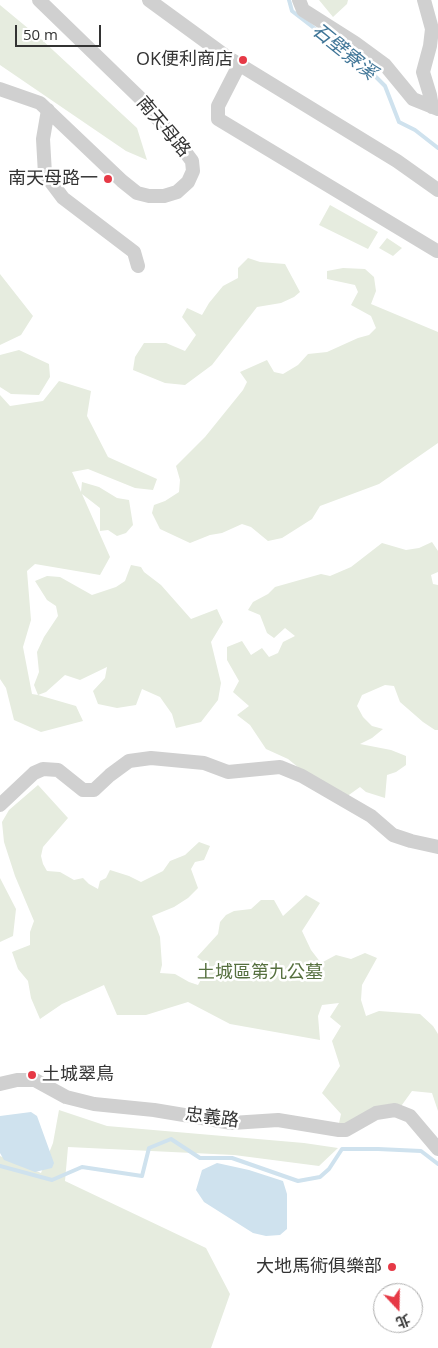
<!DOCTYPE html>
<html>
<head>
<meta charset="utf-8">
<style>
  body { margin:0 }
  #map { position:relative; width:438px; height:1348px; overflow:hidden; background:#fff; font-family:"Open Sans","Noto Sans TC",sans-serif }
  canvas { display:block }
  .north { position:absolute; left:373px; top:1283px; width:50px; height:50px; box-sizing:border-box; background:#fff; border:1px solid #adadad; border-radius:50%; rotate:159deg; font-size:14px; font-weight:700; line-height:20px; text-align:center; color:#333 }
  .north::after { content:''; display:block; margin:auto; width:18px; height:22px; background:#e63946; clip-path:polygon(50% 0,100% 100%,50% 72%,0 100%) }
  .scale { position:absolute; left:15px; top:25px; width:86px; height:22px; box-sizing:border-box; border:2px solid #333; border-top:0; padding-left:6px; font-size:15px; line-height:18px; white-space:nowrap; color:#333; -webkit-text-stroke:4px #fff; paint-order:stroke }
</style>
</head>
<body>
<div id="map">
<canvas width="438" height="1348"></canvas>
<div class="north">北</div>
<div class="scale">50 m</div>
</div>
<script>
const ctx = document.querySelector('canvas').getContext('2d');
ctx.lineJoin = 'round';
function fill(path, color) { ctx.fillStyle = color; ctx.fill(path, 'evenodd'); }
const shape = rows => new Path2D(rows.map(r => 'M' + r).join(''));
function trace(path, color, width, dash) { ctx.strokeStyle = color; ctx.lineWidth = width; ctx.lineCap = dash ? 'butt' : 'round'; ctx.setLineDash(dash || []); ctx.stroke(path); }
function label(font, color, halo, rows, align = 'center') {
  ctx.font = font + ' "Open Sans","Noto Sans TC",sans-serif'; ctx.lineWidth = 5; ctx.setLineDash([]); ctx.textBaseline = 'middle'; ctx.strokeStyle = halo; ctx.fillStyle = color; for (const [text, x, y, turn = 0] of rows) {
    ctx.save(); ctx.translate(x, y); ctx.rotate((+turn || 0) * Math.PI / 180); ctx.textAlign = isNaN(turn) ? turn : align; if (halo) ctx.strokeText(text, 0, 0); ctx.fillText(text, 0, 0); ctx.restore();
  }
}
const green = shape([
  [319,0,348,0,347,4,333,17],
  [0,5,41,39,137,128,147,160,126,151,0,65],
  [330,205,378,232,368,249,319,225],
  [387,238,402,248,393,256,379,248],
  [248,258,260,262,285,264,300,292,294,297,281,303,257,307,212,365,185,385,165,383,133,370,135,357,144,343,166,343,185,351,196,335,182,317,187,308,202,315,209,303,223,286,238,278,238,268],
  [343,268,365,269,374,277,376,291,371,304,438,332,438,443,379,484,320,506,312,519,282,538,268,541,251,527,242,524,222,533,210,535,190,543,160,529,152,513,154,505,165,501,179,492,180,480,176,466,205,437,243,390,247,382,240,372,267,360,274,372,283,374,298,365,308,354,327,352,358,338,369,335,376,328,371,316,351,305,358,292,355,285,327,279,327,271],
  [0,274,33,316,21,335,0,345],
  [19,350,49,364,50,377,39,395,11,394,0,387,0,355],
  [59,381,91,391,87,416,108,457,157,479,153,490,135,488,88,469,72,472,81,492,82,482,99,487,117,498,129,500,133,525,126,533,117,536,108,530,100,531,100,508,82,494,110,557,100,575,35,564,27,571,31,620,23,647,32,694,38,695,34,685,39,672,37,652,44,637,58,616,56,606,47,600,35,581,47,576,60,577,92,595,116,587,125,581,131,565,141,567,144,572,161,585,191,619,217,609,223,622,211,642,221,683,218,700,201,722,176,728,172,714,160,697,142,689,136,705,117,708,98,704,93,691,105,678,107,667,80,680,65,675,46,692,38,695,76,706,83,721,41,732,14,720,6,688,0,679,0,395,10,406,43,401],
  [432,542,438,551,438,572,431,575,433,584,438,585,438,730,435,730,423,722,400,702,394,686,385,685,362,695,357,706,363,717,372,726,383,729,372,738,360,744,391,750,406,756,406,765,396,772,387,775,385,798,366,792,360,787,346,797,309,776,288,759,266,749,250,725,237,715,249,706,233,692,239,681,227,660,227,647,242,641,251,655,262,648,269,657,278,653,283,642,295,636,285,628,274,638,267,633,260,615,248,610,253,602,268,594,275,587,321,574,330,576,351,567,382,543,406,550,419,548],
  [38,785,68,818,43,847,41,856,43,864,47,871,60,872,74,880,83,878,89,884,98,889,100,881,106,878,110,870,129,876,141,882,163,871,170,861,185,855,199,842,210,846,204,860,195,862,191,869,198,888,188,898,174,907,152,916,160,937,162,965,160,973,175,974,189,982,198,985,204,974,205,963,197,957,218,934,220,922,226,915,234,911,251,909,261,900,274,900,283,916,306,895,320,903,302,931,311,950,321,963,336,955,351,959,365,953,377,958,362,985,361,1000,366,1016,379,1011,420,1014,433,1026,438,1034,438,1111,432,1093,412,1091,399,1109,338,1128,341,1114,322,1093,340,1066,332,1041,341,1026,330,1017,339,1003,322,1005,318,1016,320,1040,230,1024,188,1002,146,1015,117,1015,104,985,62,1004,40,1019,31,998,28,981,18,969,12,952,30,945,30,932,34,921,15,876,4,842,2,822,9,810],
  [0,878,16,909,13,936,0,942],
  [59,1110,107,1126,304,1143,338,1148,319,1166,234,1155,68,1147,65,1181,206,1248,230,1294,211,1348,0,1348,0,1156,41,1173,53,1143]
]);
const water = shape([
  [31,1112,37,1116,54,1163,52,1168,35,1172,4,1160,0,1153,0,1116],
  [217,1163,249,1170,283,1181,287,1194,287,1229,280,1235,266,1236,253,1233,204,1202,196,1190,202,1170]
]);
const stream = shape([
  [289,0,292,11,371,72,385,86,399,122,415,130,438,148],
  [0,1166,52,1180,82,1167,142,1176,149,1148,171,1139,200,1158,232,1158,298,1181,320,1177,329,1169,342,1149,378,1149,421,1151,438,1164]
]);
const minor = shape([
  [149,0,227,57,397,161,438,190],
  [299,0,303,10,355,43,385,65,413,99,438,109],
  [424,0,432,29,430,46,423,72,430,95,432,107],
  [239,65,218,106,218,119,437,251],
  [0,89,40,103,122,181,137,193,149,196,164,196,177,192,188,182,193,171,192,161,183,149,140,98,39,0],
  [48,110,43,139,45,174,63,198,134,252,138,266],
  [0,805,34,773,43,769,58,770,83,790,94,790,110,775,129,761,151,758,204,763,228,772,280,767,302,776,371,816,393,835,411,841,438,847],
  [0,1084,17,1080,35,1080,66,1097,94,1104,154,1110,232,1123,278,1120,339,1130,346,1130,376,1113,395,1110,410,1116,438,1149]
]);
const markers = [
  [243,60,5,"#e63946"],
  [108,179,5,"#e63946"],
  [32,1075,5,"#e63946"],
  [392,1267,5,"#e63946"]
];
const poiNames = [
  ["OK便利商店",233,60],
  ["南天母路一",98,179],
  ["土城翠鳥",42,1075,"left"],
  ["大地馬術俱樂部",382,1267]
];
const streetNames = [
  ["南天母路",163,127,50],
  ["忠義路",212,1118,7]
];
const parkNames = [
  ["土城區第九公墓",260,973]
];
const waterNames = [
  ["石壁寮溪",344,52,39]
];
fill(green, '#e6ecdf');
fill(water, '#cfe2ee');
trace(stream, '#cfe2ee', 4);
trace(minor, '#d0d0d0', 14);
for (const [x, y, r, color] of markers) { const dot = new Path2D(); dot.arc(x, y, r, 0, 2 * Math.PI); ctx.fillStyle = color; ctx.fill(dot); trace(dot, '#fff', 2); }
label('18px', '#333', '#fff', poiNames, 'right');
label('18px', '#333', '#fff', streetNames);
label('18px', '#56703f', '#fff', parkNames);
label('italic 19px', '#3f7597', '#fff', waterNames);
</script>
</body>
</html>
